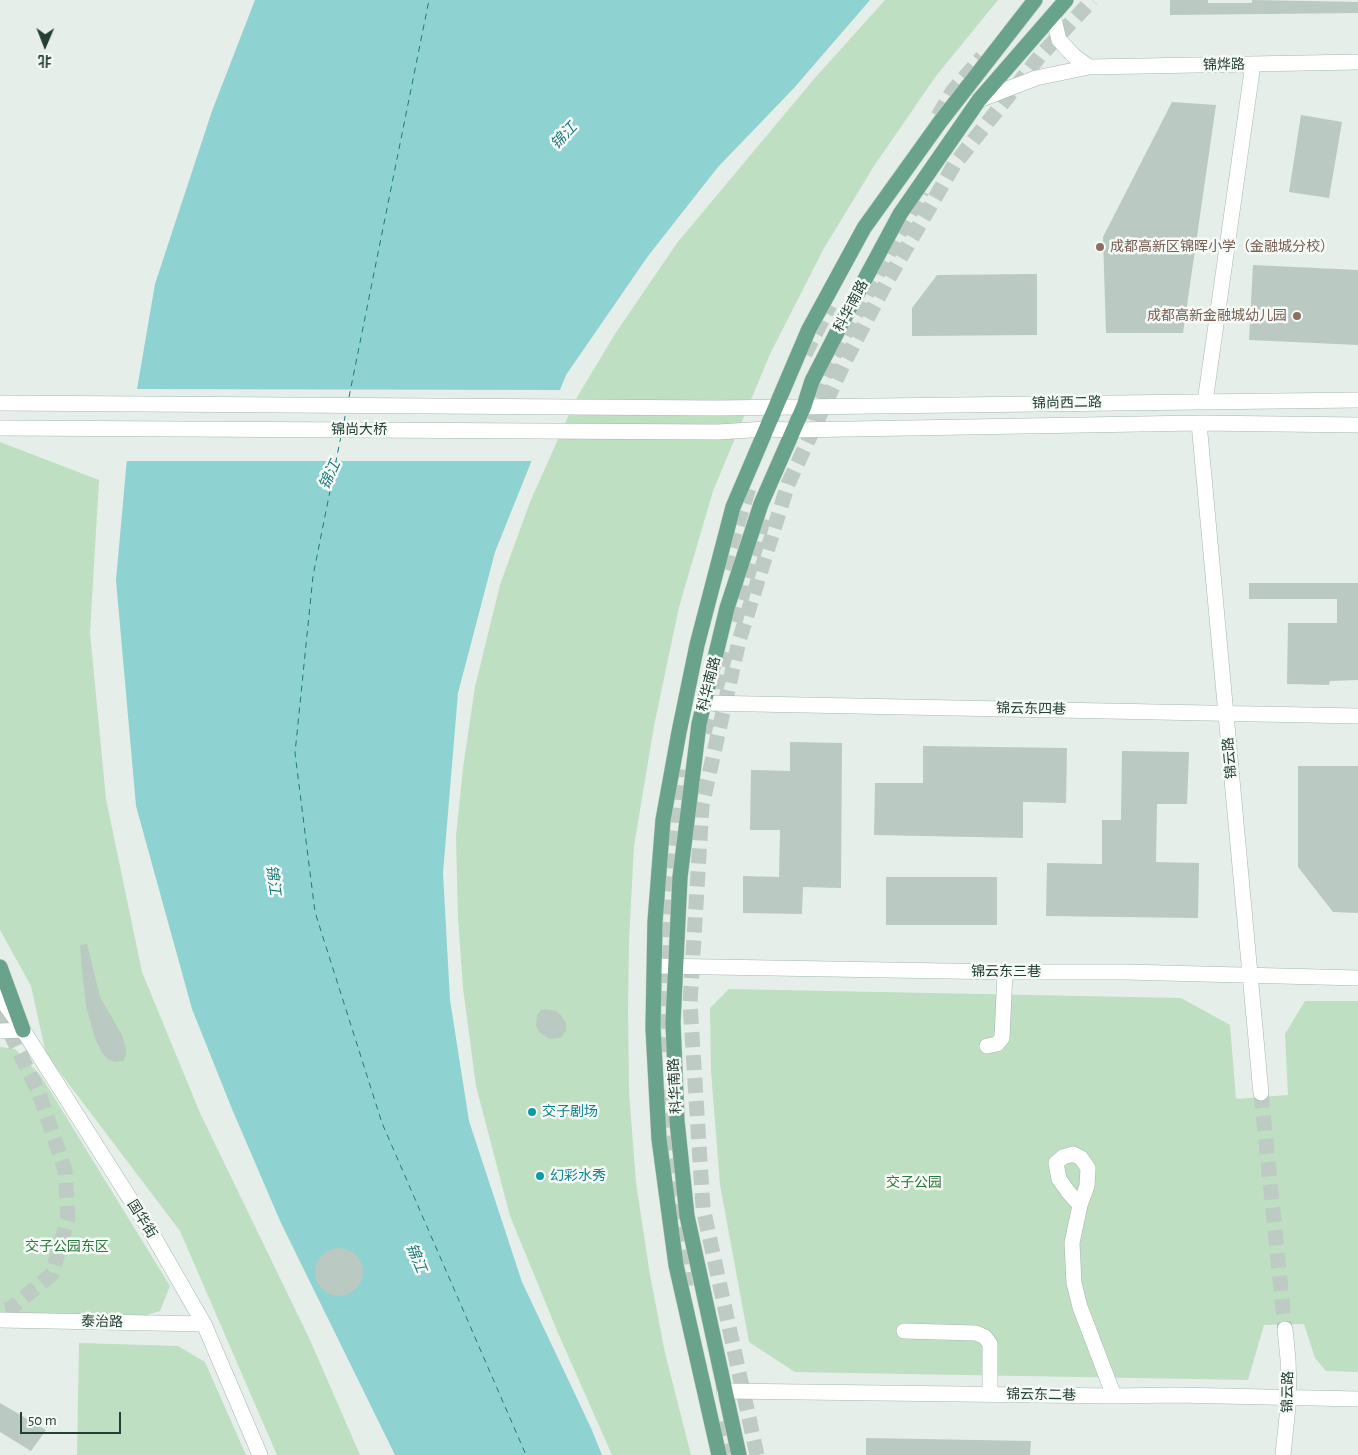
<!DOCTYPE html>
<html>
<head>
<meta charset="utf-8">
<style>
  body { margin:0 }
  #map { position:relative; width:1358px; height:1455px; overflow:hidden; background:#e5eee9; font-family:"Alegreya Sans","Noto Sans SC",sans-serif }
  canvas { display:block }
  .north { position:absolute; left:20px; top:20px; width:50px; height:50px; -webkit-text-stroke:4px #f6faf7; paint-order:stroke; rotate:181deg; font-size:14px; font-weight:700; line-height:20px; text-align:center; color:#244034 }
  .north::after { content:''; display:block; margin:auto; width:18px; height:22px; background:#244034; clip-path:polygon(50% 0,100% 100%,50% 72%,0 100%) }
  .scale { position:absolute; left:20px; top:1412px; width:101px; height:22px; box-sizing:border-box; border:2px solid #244034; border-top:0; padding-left:6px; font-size:15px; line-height:18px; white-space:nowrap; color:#244034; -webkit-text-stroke:4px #f6faf7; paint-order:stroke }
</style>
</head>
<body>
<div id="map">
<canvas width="1358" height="1455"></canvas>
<div class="north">北</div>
<div class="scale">50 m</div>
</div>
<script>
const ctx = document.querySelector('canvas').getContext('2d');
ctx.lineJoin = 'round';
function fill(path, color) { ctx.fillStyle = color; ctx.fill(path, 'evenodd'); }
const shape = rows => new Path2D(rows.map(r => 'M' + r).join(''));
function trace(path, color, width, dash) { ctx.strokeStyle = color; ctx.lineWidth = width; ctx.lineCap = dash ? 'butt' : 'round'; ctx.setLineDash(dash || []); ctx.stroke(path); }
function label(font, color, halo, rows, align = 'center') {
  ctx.font = font + ' "Alegreya Sans","Noto Sans SC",sans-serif'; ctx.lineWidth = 5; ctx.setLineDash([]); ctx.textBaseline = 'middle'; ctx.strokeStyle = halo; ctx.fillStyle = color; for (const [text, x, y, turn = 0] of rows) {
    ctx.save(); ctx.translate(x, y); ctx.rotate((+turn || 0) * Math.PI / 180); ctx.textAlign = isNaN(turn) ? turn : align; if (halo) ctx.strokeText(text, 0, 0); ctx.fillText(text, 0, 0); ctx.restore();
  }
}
const green = shape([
  [885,0,998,0,936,76,874,166,824,248,770,354,713,491,679,607,654,726,634,846,629,940,628,1009,629,1092,636,1183,650,1275,665,1353,691,1455,612,1455,558,1333,510,1216,476,1086,463,988,458,918,456,836,463,768,475,687,500,585,530,502,576,399,615,334,677,243,814,79],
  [0,442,99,480,90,633,106,799,142,972,200,1113,310,1340,360,1455,277,1455,180,1231,46,1054,31,986,0,930],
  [729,989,1181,998,1230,1025,1236,1099,1288,1095,1285,1034,1305,1001,1358,1001,1358,1372,1326,1371,1315,1358,1304,1324,1264,1325,1248,1380,795,1372,749,1342,720,1185,711,1071,710,1008],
  [0,1047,15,1049,41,1076,170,1286,160,1311,147,1315,0,1313],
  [79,1343,178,1346,205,1362,246,1455,77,1455]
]);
const water = shape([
  [255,0,870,0,794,88,718,167,648,256,566,375,495,552,458,693,443,873,450,1000,469,1121,522,1282,591,1428,602,1455,395,1455,281,1223,232,1109,192,1009,136,806,116,580,129,436,155,284,212,111]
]);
const pier = shape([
  [134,389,562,390,534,461,124,461]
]);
const ferry = shape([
  [349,397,429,0],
  [344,422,346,411],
  [341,436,313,576,295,753,315,912,382,1123,526,1455]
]);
const building = shape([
  [1170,0,1208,0,1208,3,1252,3,1252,0,1358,2,1358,13,1170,15],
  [1172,102,1216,105,1183,333,1106,333,1103,237],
  [1301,115,1342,122,1329,198,1289,192],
  [1253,265,1358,270,1358,345,1249,340],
  [1037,274,1037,335,912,336,912,308,937,275],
  [1249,583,1358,583,1358,680,1330,681,1329,685,1287,684,1288,623,1337,623,1337,599,1249,599],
  [790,742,842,743,841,888,803,887,802,914,743,913,743,876,779,877,780,830,750,830,751,770,790,771],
  [923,746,1067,748,1066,803,1023,802,1023,838,874,835,875,783,923,783],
  [1122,751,1189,752,1187,804,1157,804,1156,862,1199,863,1198,918,1046,916,1047,863,1102,864,1102,820,1121,820],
  [1298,766,1358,766,1358,913,1333,912,1298,867],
  [886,877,997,877,997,925,886,925],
  [87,944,100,997,122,1035,126,1049,126,1056,123,1061,115,1062,109,1060,102,1053,95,1038,86,1006,82,971,80,945],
  [545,1009,556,1011,561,1015,566,1023,566,1030,561,1038,549,1039,539,1032,536,1025,537,1015,541,1010],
  '315 1272a24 24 0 1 1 48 0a24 24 0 1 1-48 0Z',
  [0,1403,46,1430,31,1451,0,1432],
  [866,1438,1031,1441,1030,1455,866,1455]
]);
const minorTunnel = shape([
  [1261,1093,1285,1329]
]);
const majorTunnel = shape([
  [0,1012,39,1093,65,1170,68,1218,52,1274,10,1309,0,1311]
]);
const highwayTunnel = shape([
  [938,116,952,92,982,57],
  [805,354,830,305],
  [806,418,831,361,922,191],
  [724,569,751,481],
  [735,622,764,517],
  [704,733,728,645],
  [660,1052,663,921,678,769],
  [663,1090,686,1286],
  [719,1422,727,1455],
  [757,1455,703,1208,690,1003,702,806,739,641,788,484,844,363,886,283,954,165,1040,56,1092,0]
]);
const minor = shape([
  [1053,15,1059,40,1074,56,1089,67],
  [979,100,1036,78,1089,67,1358,62],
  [1205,402,1253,64],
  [0,403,716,408,1358,400],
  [1199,423,1261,1093],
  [0,428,718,432,766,429,793,430,1199,423,1358,425],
  [704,703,1358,716],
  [655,966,1005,972,1125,972,1358,978],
  [0,997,23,1030,151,1232,204,1324,260,1455],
  [0,1031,23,1030],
  [987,1046,997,1044,1002,1038,1005,972],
  [1080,1205,1069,1193,1059,1179,1056,1163,1063,1157,1073,1154,1081,1158,1088,1168,1087,1186,1080,1205,1072,1243,1074,1283,1080,1307,1114,1396],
  [0,1320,204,1324],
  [904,1331,976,1333,985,1337,990,1344,990,1394],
  [724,1391,1114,1396,1176,1395,1358,1399],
  [1283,1455,1289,1397,1288,1359,1285,1329]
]);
const major = shape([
  [0,967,23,1030],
  [719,1455,676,1265,659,1139,653,1028,655,922,663,820,679,732,697,645,733,507,809,329,864,228,940,122,1035,0],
  [739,1455,687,1216,677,1121,673,1022,680,877,699,724,727,608,761,504,804,406,812,381,849,309,900,214,979,100,1066,0]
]);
const markers = [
  [1100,247,5,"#8d6e63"],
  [1297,316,5,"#8d6e63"],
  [532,1112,5,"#0f9aa8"],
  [540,1176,5,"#0f9aa8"]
];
const streetNames = [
  ["锦烨路",1224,65,-1],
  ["科华南路",851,306,-62],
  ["锦尚西二路",1067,403,-1],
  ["锦尚大桥",359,430],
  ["科华南路",709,684,-76],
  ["锦云东四巷",1031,709,1],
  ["锦云路",1230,758,-95],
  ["锦云东三巷",1006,972],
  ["科华南路",675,1086,-93],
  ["国华街",142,1219,58],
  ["泰治路",102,1322,1],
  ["锦云路",1288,1392,-89],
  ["锦云东二巷",1041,1395,1]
];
const educationNames = [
  ["成都高新区锦晖小学（金融城分校）",1110,247],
  ["成都高新金融城幼儿园",1287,316,"right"]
];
const cultureNames = [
  ["交子剧场",542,1112],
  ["幻彩水秀",550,1176]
];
const parkNames = [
  ["交子公园",914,1183],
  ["交子公园东区",67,1247]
];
const waterNames = [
  ["锦江",564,136,-47],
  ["锦江",330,475,-65],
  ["锦江",273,880,82],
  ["锦江",416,1258,67]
];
fill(green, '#bedfc2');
fill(water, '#8ed2d2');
fill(pier, '#e5eee9');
trace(ferry, '#1e7b7c', 1, [6, 5]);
fill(building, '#bac9c1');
trace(minorTunnel, '#becbc5', 15, [15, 8]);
trace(majorTunnel, '#becbc5', 15, [15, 8]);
trace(highwayTunnel, '#becbc5', 15, [15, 8]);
trace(minor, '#a7b6af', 16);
trace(major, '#c2cac6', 16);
trace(minor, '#fff', 15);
trace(major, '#6aa38c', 15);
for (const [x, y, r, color] of markers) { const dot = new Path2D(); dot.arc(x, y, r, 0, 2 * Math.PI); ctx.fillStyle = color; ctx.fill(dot); trace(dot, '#f6faf7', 2); }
label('14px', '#244034', '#f6faf7', streetNames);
label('14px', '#785e54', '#f6faf7', educationNames, 'left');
label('14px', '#0d838f', '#f6faf7', cultureNames, 'left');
label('14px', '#2e773f', '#f6faf7', parkNames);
label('italic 15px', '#1e7b7c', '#f6faf7', waterNames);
</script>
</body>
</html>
